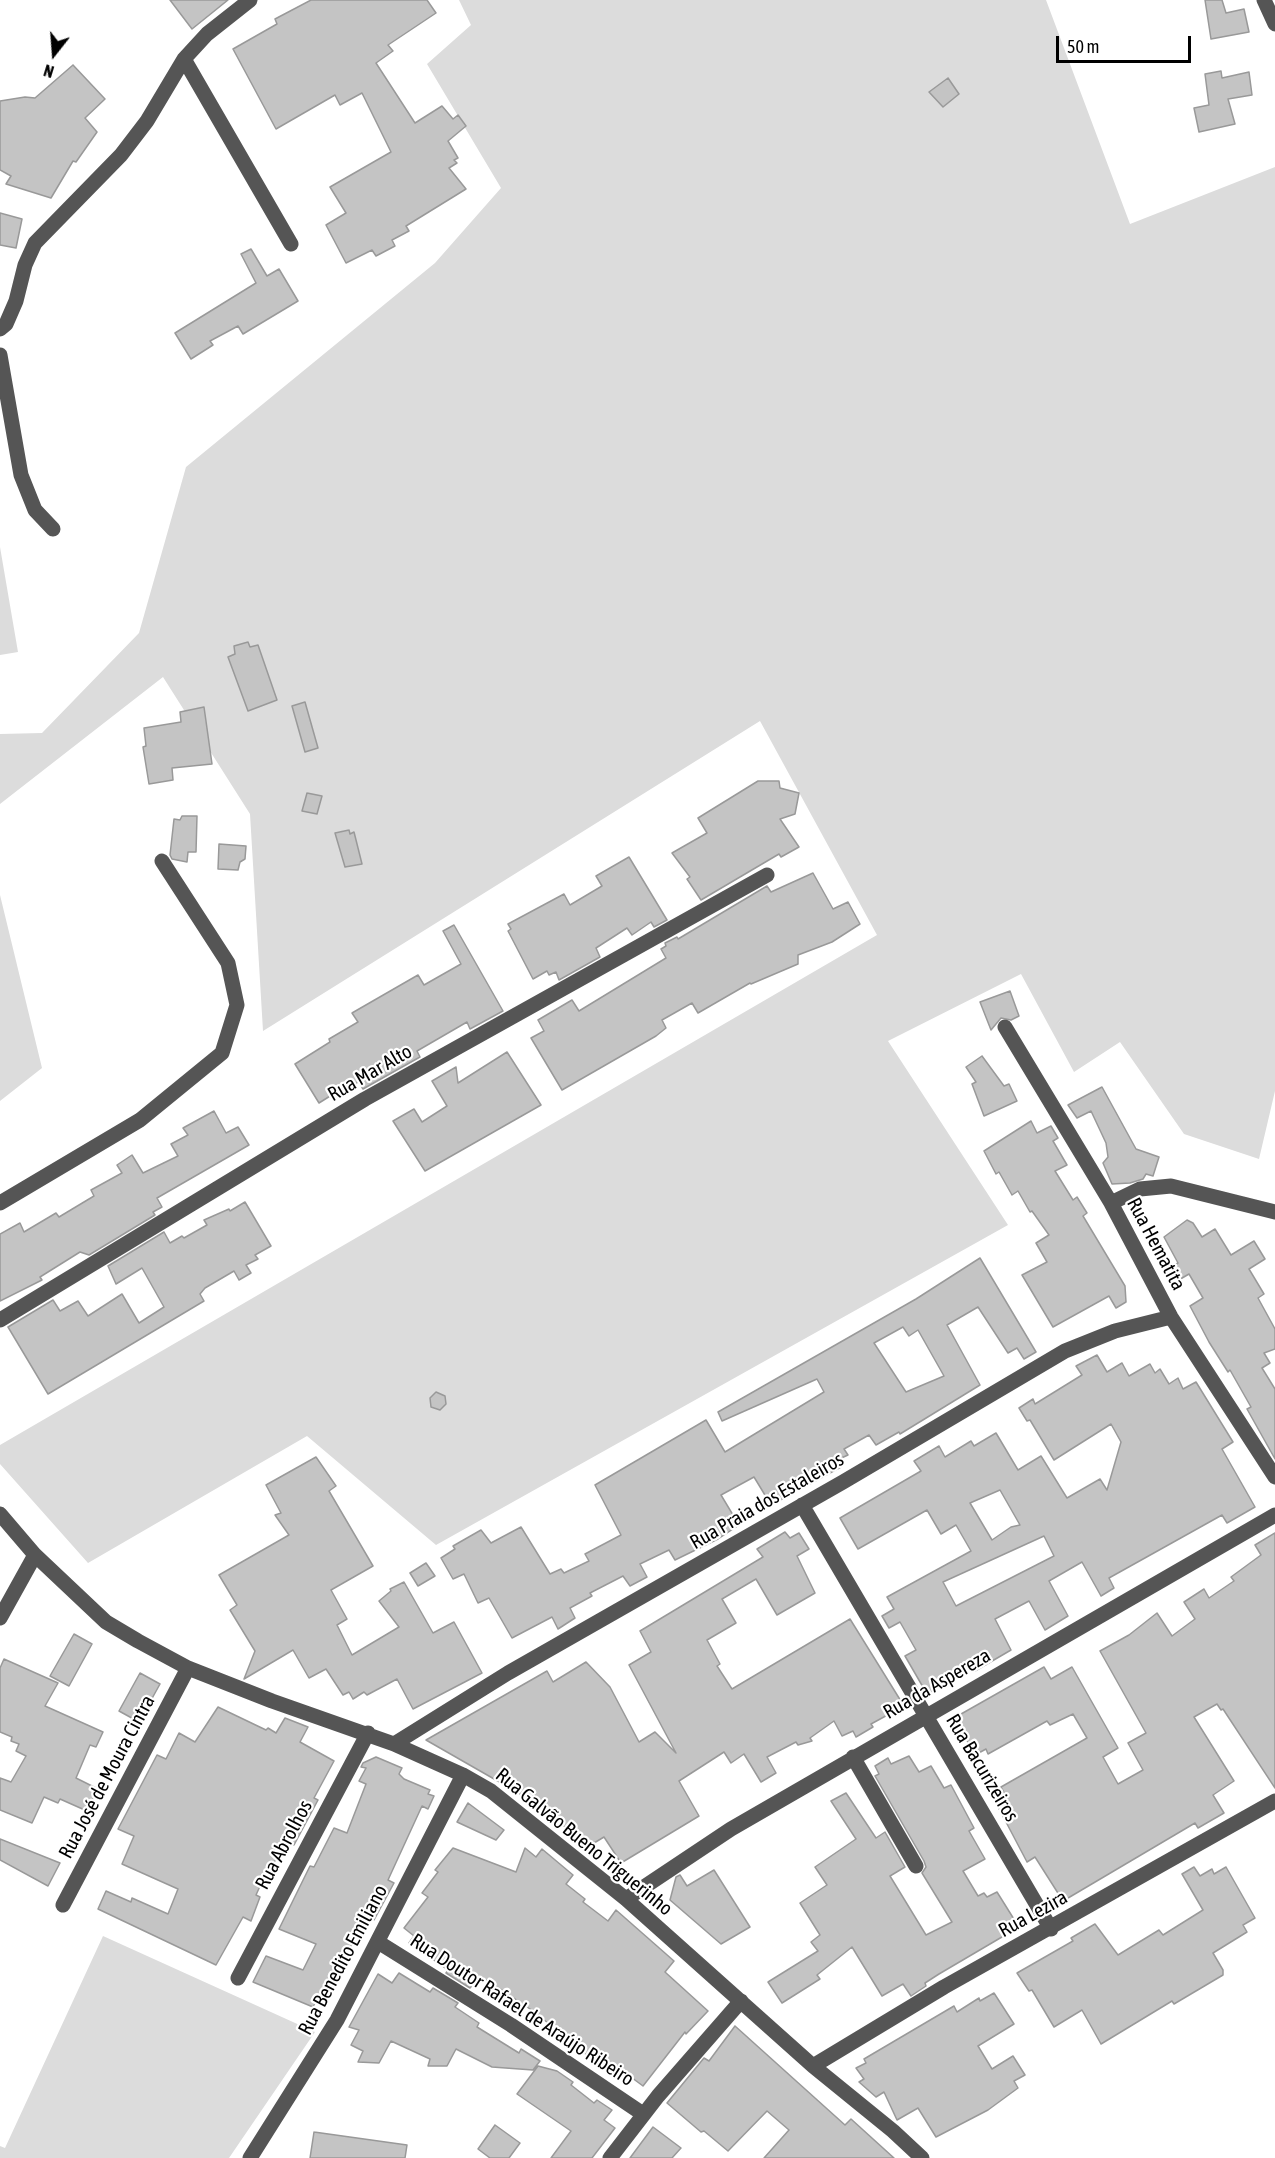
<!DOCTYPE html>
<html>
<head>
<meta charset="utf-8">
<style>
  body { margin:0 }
  #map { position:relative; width:1275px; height:2158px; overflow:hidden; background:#fff; font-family:"Asap Condensed",sans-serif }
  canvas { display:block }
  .north { position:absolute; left:24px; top:24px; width:60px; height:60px; -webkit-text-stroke:4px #fff; paint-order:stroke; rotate:197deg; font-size:16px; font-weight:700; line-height:24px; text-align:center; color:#000 }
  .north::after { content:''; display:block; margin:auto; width:21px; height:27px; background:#000; clip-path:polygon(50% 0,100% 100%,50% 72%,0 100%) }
  .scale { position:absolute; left:1056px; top:36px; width:135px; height:27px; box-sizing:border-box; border:3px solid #000; border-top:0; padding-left:8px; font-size:18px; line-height:21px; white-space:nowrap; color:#000; -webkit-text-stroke:4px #fff; paint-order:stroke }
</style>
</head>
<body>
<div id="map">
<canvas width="1275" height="2158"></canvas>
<div class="north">N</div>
<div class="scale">50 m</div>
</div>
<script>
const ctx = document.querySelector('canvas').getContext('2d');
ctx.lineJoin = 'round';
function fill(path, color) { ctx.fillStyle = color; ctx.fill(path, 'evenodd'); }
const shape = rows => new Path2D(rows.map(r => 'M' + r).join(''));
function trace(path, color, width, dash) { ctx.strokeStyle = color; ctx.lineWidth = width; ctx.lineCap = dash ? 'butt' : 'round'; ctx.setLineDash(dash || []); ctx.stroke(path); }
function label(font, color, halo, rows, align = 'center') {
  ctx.font = font + ' "Asap Condensed",sans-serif'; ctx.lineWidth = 4.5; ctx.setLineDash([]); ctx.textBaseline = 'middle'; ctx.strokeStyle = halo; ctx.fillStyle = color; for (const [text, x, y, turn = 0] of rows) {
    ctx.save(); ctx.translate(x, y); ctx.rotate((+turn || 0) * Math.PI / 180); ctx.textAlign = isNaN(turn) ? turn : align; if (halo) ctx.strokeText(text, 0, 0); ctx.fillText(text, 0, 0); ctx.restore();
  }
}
const green = shape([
  [459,0,1046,0,1130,224,1275,167,1275,1091,1259,1159,1184,1134,1120,1042,1074,1072,1021,974,888,1041,1008,1225,436,1545,307,1436,88,1563,0,1464,0,1445,877,935,760,721,263,1031,250,814,163,677,0,804,0,734,42,733,139,633,186,467,435,263,501,188,427,64,471,25],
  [0,547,18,652,0,655],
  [0,895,42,1068,0,1101],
  [103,1936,315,2032,229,2158,0,2158,0,2146,5,2148]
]);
const building = shape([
  [170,0,228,0,192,29,170,0],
  [311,0,427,0,436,13,388,45,393,51,376,63,415,123,442,106,453,119,458,115,466,126,448,141,458,158,454,160,457,163,449,168,466,189,406,226,409,231,392,240,395,246,376,256,372,250,346,263,326,225,346,213,330,187,391,152,362,93,340,105,335,95,276,129,233,49,277,24,275,19,311,0],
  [1205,0,1222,0,1226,13,1244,9,1249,32,1211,39,1205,0],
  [73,65,105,99,85,118,97,132,76,162,73,161,51,198,6,184,11,176,0,170,0,101,25,97,35,98,73,65],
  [1221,71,1222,78,1249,72,1252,95,1228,99,1235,124,1199,132,1194,108,1209,105,1205,74,1221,71],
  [948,78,959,94,943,107,929,92,948,78],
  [0,213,22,219,16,248,0,245,0,213],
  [251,249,267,276,279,269,298,301,243,334,238,326,210,341,213,345,191,359,175,333,256,283,241,254,251,249],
  [248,642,250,647,258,645,277,700,248,711,228,657,235,654,234,646,248,642],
  [305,702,318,748,305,752,292,706,305,702],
  [204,707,212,764,172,768,173,780,149,784,143,747,146,746,144,728,181,722,180,712,204,707],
  [758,781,779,781,780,788,799,793,795,814,780,819,799,847,781,857,779,854,701,900,687,879,690,877,672,853,707,833,698,818,758,781],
  [307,793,322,796,317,814,302,811,307,793],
  [182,816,197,816,196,852,188,852,187,862,172,859,170,855,174,819,180,820,182,816],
  [349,830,350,834,354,832,362,864,345,867,335,833,349,830],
  [219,844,246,846,245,859,240,862,238,870,218,869,219,844],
  [629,857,667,920,654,927,651,922,632,935,627,928,596,948,600,957,559,980,556,972,549,975,547,971,533,979,508,931,511,929,508,924,564,894,570,905,602,886,596,876,629,857],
  [813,873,833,909,848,902,860,924,832,942,798,955,798,964,751,984,750,983,698,1013,692,1003,662,1020,666,1028,656,1036,562,1090,531,1038,544,1031,538,1020,572,1000,579,1011,666,958,661,949,666,946,665,943,677,937,678,939,767,886,771,892,813,873],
  [454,925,503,1011,470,1029,467,1022,417,1051,420,1057,363,1089,358,1081,356,1084,354,1081,319,1103,295,1064,330,1042,329,1039,358,1022,352,1013,418,975,424,985,461,964,443,931,454,925],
  [1010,991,1019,1016,1011,1020,1001,1018,991,1030,980,1002,1010,991],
  [507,1052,541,1105,425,1171,393,1121,414,1109,422,1122,447,1106,432,1081,456,1067,458,1083,507,1052],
  [982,1056,1004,1086,1009,1084,1017,1101,984,1116,972,1084,976,1082,966,1067,982,1056],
  [1102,1087,1136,1149,1159,1157,1153,1176,1146,1174,1143,1179,1130,1183,1112,1184,1103,1163,1108,1157,1106,1143,1091,1111,1077,1118,1068,1105,1102,1087],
  [214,1111,226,1133,238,1127,249,1145,157,1198,162,1207,153,1212,155,1215,89,1255,80,1252,40,1277,42,1280,0,1301,0,1234,20,1223,24,1232,56,1213,59,1217,94,1196,91,1190,122,1173,117,1165,132,1155,143,1173,178,1156,171,1144,188,1135,183,1128,214,1111],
  [1031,1121,1037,1133,1051,1126,1058,1138,1053,1141,1067,1165,1055,1171,1073,1200,1077,1197,1087,1213,1083,1216,1125,1286,1126,1302,1116,1308,1109,1296,1053,1327,1022,1275,1047,1262,1036,1243,1049,1235,1032,1211,1030,1212,1018,1191,1012,1195,999,1172,996,1174,984,1151,1031,1121],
  [245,1202,271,1246,255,1255,258,1259,246,1265,251,1273,239,1280,234,1271,205,1288,200,1294,204,1301,48,1394,8,1327,53,1300,60,1311,78,1301,88,1316,122,1294,139,1323,164,1307,142,1268,116,1284,108,1266,164,1232,170,1243,182,1236,184,1238,207,1225,204,1220,229,1209,230,1211,245,1202],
  [1187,1220,1193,1223,1202,1237,1215,1229,1231,1255,1254,1241,1265,1259,1249,1269,1264,1294,1258,1298,1275,1329,1275,1349,1264,1353,1270,1363,1262,1368,1275,1389,1275,1459,1247,1409,1251,1407,1230,1370,1228,1372,1209,1342,1190,1306,1203,1298,1189,1274,1177,1281,1170,1268,1178,1263,1164,1237,1187,1220],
  [980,1258,1036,1352,1024,1359,1017,1348,1008,1353,978,1307,947,1325,980,1385,900,1434,899,1432,876,1445,869,1435,844,1449,848,1455,837,1460,841,1467,771,1505,754,1477,721,1495,739,1525,718,1539,675,1560,669,1550,640,1564,647,1577,630,1586,623,1576,590,1593,592,1596,570,1608,575,1618,558,1629,552,1617,512,1638,489,1598,478,1603,464,1574,453,1579,441,1558,455,1549,453,1546,481,1530,491,1543,521,1527,550,1574,561,1569,564,1573,589,1561,585,1554,621,1535,595,1485,706,1420,725,1452,824,1392,817,1379,722,1421,718,1412,916,1299,980,1258],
  [903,1327,909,1336,918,1330,944,1376,906,1392,874,1343,903,1327],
  [1097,1355,1107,1372,1122,1363,1129,1376,1150,1364,1155,1373,1160,1369,1169,1384,1178,1378,1183,1389,1196,1382,1233,1442,1222,1449,1255,1507,1227,1523,1222,1515,1109,1578,1114,1588,1101,1596,1082,1562,1049,1581,1068,1616,1045,1630,1029,1601,995,1619,1011,1650,975,1671,973,1667,927,1694,905,1656,916,1650,900,1622,889,1628,882,1616,894,1609,887,1597,971,1551,956,1525,941,1534,927,1510,858,1549,840,1518,921,1471,914,1461,939,1446,945,1457,971,1441,974,1446,996,1433,1018,1470,1041,1456,1067,1498,1100,1479,1107,1490,1121,1442,1111,1424,1054,1460,1030,1420,1027,1421,1019,1408,1033,1399,1035,1404,1082,1375,1076,1366,1097,1355],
  [1000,1490,1020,1525,1011,1527,992,1540,970,1503,1000,1490],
  [1044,1536,1054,1556,956,1606,943,1582,1044,1536],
  [436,1392,445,1396,446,1404,440,1410,431,1407,430,1398,436,1392],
  [316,1457,336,1486,329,1491,373,1566,331,1590,347,1619,337,1625,352,1655,399,1627,379,1601,391,1591,390,1589,404,1582,433,1633,454,1622,482,1673,413,1709,397,1679,367,1695,364,1692,353,1699,349,1692,343,1695,326,1669,309,1678,293,1650,244,1679,255,1651,230,1610,237,1605,219,1575,289,1535,275,1515,281,1513,266,1485,316,1457],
  [785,1532,790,1538,799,1533,809,1549,797,1556,815,1593,777,1615,756,1579,722,1599,736,1623,707,1640,720,1664,717,1666,732,1689,850,1619,904,1706,871,1724,873,1727,856,1737,853,1731,842,1736,834,1721,810,1738,812,1741,798,1745,796,1742,767,1757,776,1773,761,1782,744,1754,731,1763,724,1752,679,1781,699,1816,621,1863,604,1837,589,1846,547,1813,550,1811,426,1740,547,1671,553,1682,586,1662,610,1687,639,1742,655,1732,676,1753,629,1665,651,1652,640,1631,763,1557,757,1549,785,1532],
  [1275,1533,1275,1788,1223,1709,1221,1710,1217,1704,1194,1717,1234,1781,1213,1795,1224,1813,1198,1828,1195,1823,1063,1901,1035,1857,1027,1862,996,1803,1007,1798,1001,1787,1087,1738,1073,1714,1050,1725,1047,1721,988,1754,986,1749,975,1755,954,1718,1044,1667,1051,1679,1072,1667,1118,1748,1103,1757,1118,1784,1143,1770,1128,1743,1146,1733,1100,1651,1129,1635,1157,1613,1172,1636,1195,1619,1184,1602,1204,1589,1209,1598,1234,1581,1231,1577,1261,1555,1255,1545,1275,1533],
  [426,1563,435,1576,418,1586,410,1573,426,1563],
  [74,1634,92,1644,69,1686,50,1676,74,1634],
  [4,1659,58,1683,45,1706,103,1732,96,1747,90,1745,76,1778,98,1789,87,1811,60,1799,58,1803,44,1797,32,1823,0,1810,0,1778,11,1782,26,1756,16,1751,19,1744,11,1741,12,1737,0,1732,0,1668,4,1659],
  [140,1673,160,1684,139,1722,119,1711,140,1673],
  [218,1707,266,1730,268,1728,276,1733,285,1718,308,1727,300,1742,334,1761,314,1798,318,1800,294,1845,284,1841,273,1865,270,1864,256,1895,260,1897,251,1921,243,1917,216,1965,98,1909,106,1891,131,1902,132,1898,168,1914,178,1889,122,1864,134,1836,118,1829,157,1755,166,1759,179,1733,195,1742,218,1707],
  [909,1756,919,1772,931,1766,944,1788,951,1785,974,1828,969,1831,985,1859,963,1871,978,1896,984,1893,987,1897,997,1892,1017,1924,1006,1932,1007,1934,939,1974,925,1983,926,1986,911,1996,903,1984,882,1996,852,1947,817,1975,820,1979,782,2003,768,1982,818,1951,811,1942,820,1935,800,1903,827,1885,815,1867,856,1839,831,1801,846,1793,876,1838,885,1832,905,1867,890,1876,926,1935,952,1922,922,1873,926,1867,924,1861,875,1776,879,1774,875,1766,888,1758,891,1764,909,1756],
  [376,1757,402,1768,399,1774,404,1779,430,1790,428,1794,434,1796,428,1809,422,1806,388,1880,394,1883,374,1920,365,1916,346,1957,341,1955,313,2007,253,1982,266,1956,303,1970,316,1944,279,1929,310,1866,314,1867,334,1828,347,1833,366,1784,359,1781,366,1768,361,1767,363,1763,376,1757],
  [468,1803,504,1830,496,1840,457,1822,468,1803],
  [0,1839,60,1863,48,1886,0,1860,0,1839],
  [453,1848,516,1872,525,1848,536,1857,542,1849,573,1875,566,1884,585,1899,583,1902,608,1921,616,1910,674,1961,665,1972,708,2011,686,2034,685,2032,643,2086,620,2069,618,2071,612,2066,608,2071,591,2061,593,2059,566,2041,568,2039,533,2011,490,1982,479,1977,470,1988,446,1973,448,1970,409,1943,414,1936,404,1928,428,1897,422,1893,438,1872,435,1870,453,1848],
  [1194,1867,1200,1876,1212,1869,1214,1874,1226,1867,1255,1918,1243,1925,1247,1932,1213,1953,1223,1970,1223,1975,1174,2004,1172,2001,1101,2044,1082,2010,1054,2027,1032,1990,1029,1991,1017,1973,1073,1941,1071,1938,1095,1924,1118,1955,1159,1930,1163,1935,1203,1910,1182,1874,1194,1867],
  [714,1870,750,1927,721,1944,670,1900,676,1877,680,1875,687,1886,714,1870],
  [399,1973,430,1992,433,1988,458,2003,455,2007,479,2023,477,2027,519,2053,521,2049,540,2061,533,2070,492,2067,456,2049,447,2066,428,2066,430,2059,391,2041,379,2063,358,2062,363,2051,351,2045,359,2030,349,2027,378,1974,392,1983,399,1973],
  [994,1993,1014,2024,978,2046,992,2069,1013,2056,1025,2075,1014,2081,1018,2088,988,2110,936,2137,918,2108,897,2120,884,2092,876,2097,859,2082,864,2079,856,2068,866,2063,864,2059,954,2006,957,2012,979,1998,980,2001,994,1993],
  [735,2026,845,2125,851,2119,894,2158,764,2158,789,2130,767,2111,728,2151,704,2131,701,2132,667,2103,704,2058,709,2061,735,2026],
  [538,2066,557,2071,573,2082,571,2085,594,2103,597,2100,612,2110,604,2120,615,2128,592,2158,551,2158,571,2131,517,2094,538,2066],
  [495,2125,520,2143,509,2158,490,2158,478,2149,495,2125],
  [653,2127,681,2148,672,2158,630,2158,653,2127],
  [314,2132,407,2145,405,2158,310,2158,314,2132]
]);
const minor = shape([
  [1264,0,1275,24],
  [184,59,291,244],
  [0,329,6,324,16,301,25,265,35,243,121,155,147,121,184,59,207,34,250,0],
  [0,355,21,475,35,510,53,529],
  [1005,1027,1111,1203,1171,1317,1275,1477],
  [0,1203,140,1120,222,1053,237,1005,228,963,162,861],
  [1111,1203,1140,1189,1171,1186,1275,1212],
  [0,1320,365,1099,767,875],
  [802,1505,1051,1929],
  [0,1514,35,1555,106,1622,138,1641,188,1668,272,1701,394,1744,463,1775,491,1791,626,1899,813,2066,893,2131,922,2158],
  [0,1618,35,1555],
  [394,1744,508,1673,843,1482,1065,1351,1115,1331,1171,1317],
  [853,1757,916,1866],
  [626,1899,731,1829,1275,1515],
  [63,1905,188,1668],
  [378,1942,511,2025,643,2114],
  [238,1978,368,1733],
  [813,2066,944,1987,1275,1801],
  [250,2158,337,2020,463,1775],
  [610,2158,658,2096,741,2001]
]);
const streetNames = [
  ["Rua Mar Alto",370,1073,-30],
  ["Rua Hematita",1156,1244,62],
  ["Rua Praia dos Estaleiros",767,1501,-30],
  ["Rua da Aspereza",937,1684,-30],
  ["Rua Bacurizeiros",982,1768,59],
  ["Rua José de Moura Cintra",107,1777,-62],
  ["Rua Galvão Bueno Triguerinho",584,1842,39],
  ["Rua Abrolhos",284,1845,-62],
  ["Rua Lezira",1033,1914,-29],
  ["Rua Benedito Emiliano",343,1960,-62],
  ["Rua Doutor Rafael de Araújo Ribeiro",522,2010,33]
];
fill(green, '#dcdcdc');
fill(building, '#c4c4c4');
trace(building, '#999', 1.5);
trace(minor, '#555', 15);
label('20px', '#000', '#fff', streetNames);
</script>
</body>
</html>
